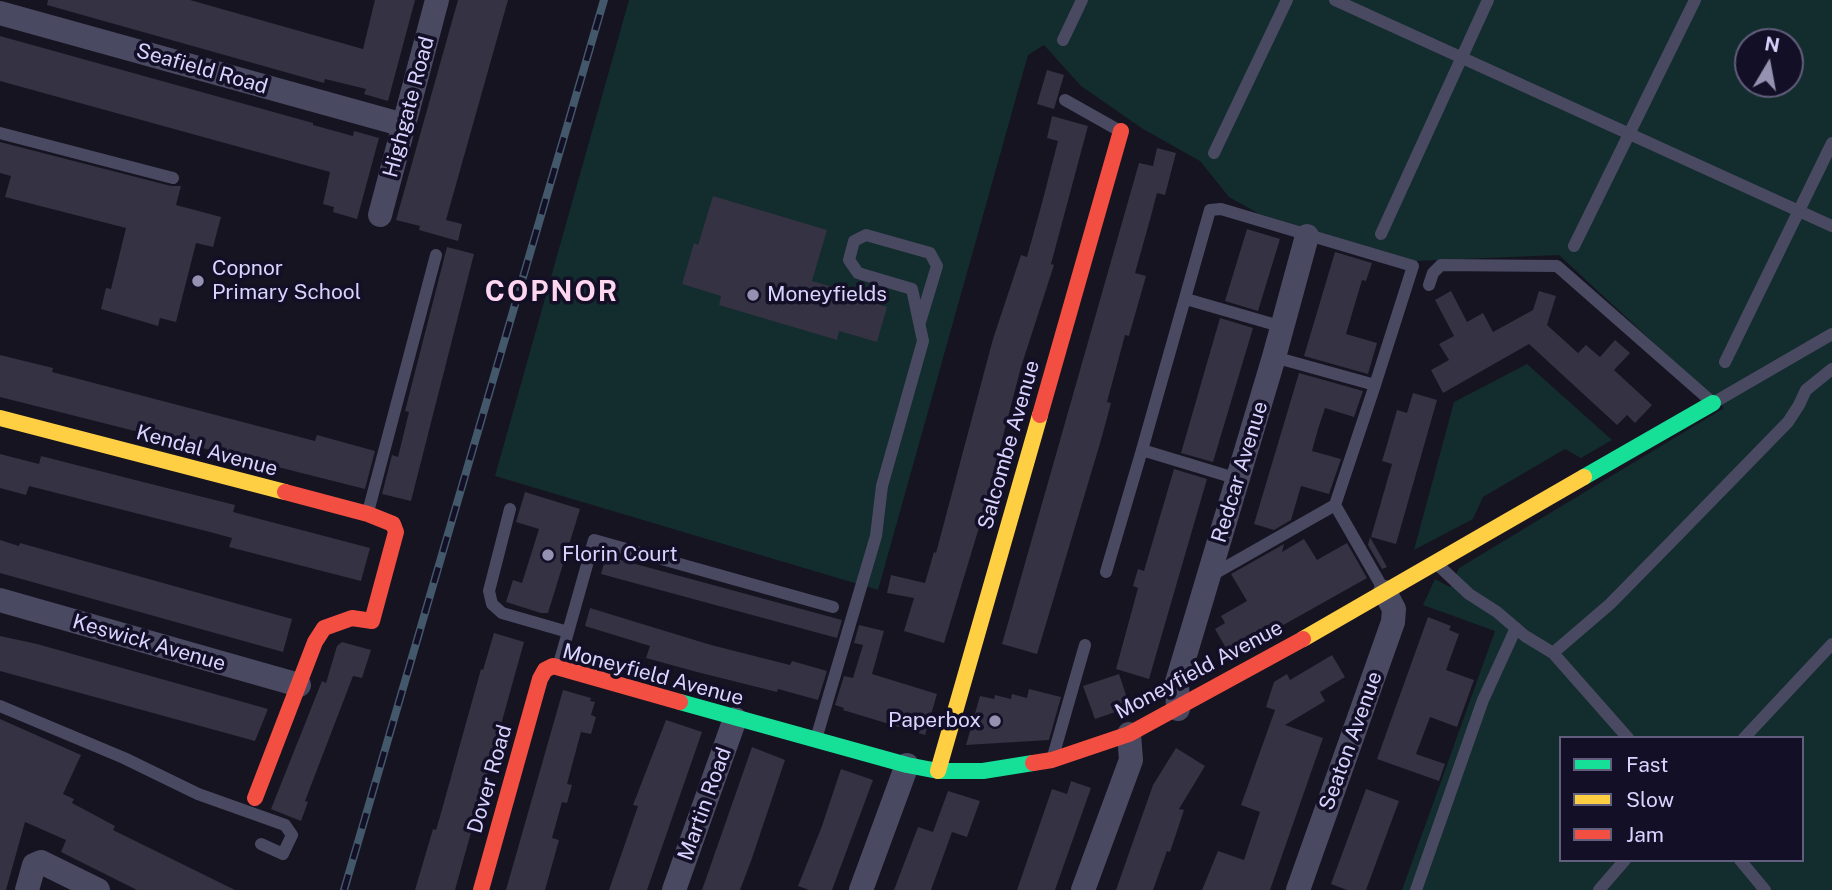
<!DOCTYPE html>
<html>
<head>
<meta charset="utf-8">
<style>
  body { margin:0 }
  #map { position:relative; width:1832px; height:890px; overflow:hidden; background:#161421; font-family:"Public Sans",sans-serif }
  canvas { display:block }
  .legend { position:absolute; left:1559px; top:736px; width:245px; height:126px; box-sizing:border-box; background:#130f26; border:2px solid #625e7d; margin:0; padding:9px 12px; list-style:none; font-size:21px; color:#d9d4ff }
  .legend li { display:flex; align-items:center; gap:14px; height:35px }
  .legend b { width:35px; border:2px solid #625e7d }
  .north { position:absolute; left:1734px; top:28px; width:70px; height:70px; box-sizing:border-box; background:#130f26; border:2px solid #625e7d; border-radius:50%; rotate:10deg; font-size:19px; font-weight:700; line-height:28px; text-align:center; color:#d9d4ff }
  .north::after { content:''; display:block; margin:auto; width:24px; height:32px; background:#9591b1; clip-path:polygon(50% 0,100% 100%,50% 72%,0 100%) }
</style>
</head>
<body>
<div id="map">
<canvas width="1832" height="890"></canvas>
<ul class="legend">
<li><b style="height:9px;background:#16e098"></b>Fast</li>
<li><b style="height:9px;background:#ffcf43"></b>Slow</li>
<li><b style="height:9px;background:#f24e42"></b>Jam</li>
</ul>
<div class="north">N</div>
</div>
<script>
const ctx = document.querySelector('canvas').getContext('2d');
ctx.lineJoin = 'round';
function fill(path, color) { ctx.fillStyle = color; ctx.fill(path, 'evenodd'); }
const shape = rows => new Path2D(rows.map(r => 'M' + r).join(''));
function trace(path, color, width, dash) { ctx.strokeStyle = color; ctx.lineWidth = width; ctx.lineCap = dash ? 'butt' : 'round'; ctx.setLineDash(dash || []); ctx.stroke(path); }
function label(font, color, halo, rows, align = 'center') {
  ctx.font = font + ' "Public Sans",sans-serif'; ctx.lineWidth = 7; ctx.setLineDash([]); ctx.textBaseline = 'middle'; ctx.strokeStyle = halo; ctx.fillStyle = color; for (const [text, x, y, turn = 0] of rows) {
    ctx.save(); ctx.translate(x, y); ctx.rotate((+turn || 0) * Math.PI / 180); ctx.textAlign = isNaN(turn) ? turn : align; if (halo) ctx.strokeText(text, 0, 0); ctx.fillText(text, 0, 0); ctx.restore();
  }
}
const green = shape([
  [629,0,1832,0,1832,890,1402,890,1495,631,1423,605,1435,579,1450,587,1459,568,1724,408,1559,255,1416,261,1259,214,1229,197,1200,161,1143,129,1081,86,1044,45,1028,55,878,590,495,476],
  [1748,42,1790,42,1790,84,1748,84],
  [1561,738,1802,738,1802,860,1561,860],
  [1527,364,1612,440,1581,458,1565,449,1483,497,1473,519,1414,550,1454,402]
]);
const building = shape([
  [48,0,190,0,363,49,375,0,415,0,388,101,364,94,366,89,325,79,324,83,47,5],
  [458,0,508,0,446,220,462,224,458,241,419,230,420,226,396,220],
  [0,36,313,123,313,125,353,136,354,131,379,138,357,219,333,212,334,207,323,204,330,172,0,81],
  [1047,70,1064,75,1054,109,1037,104],
  [1052,116,1088,126,1051,264,1054,265,1021,367,981,521,944,643,904,631,914,598,887,593,891,575,925,583,934,552,936,553,993,339,1021,255,1027,257,1042,203,1058,141,1047,138],
  [0,142,171,186,181,186,176,205,221,217,213,247,196,243,176,322,160,318,158,326,101,309,106,288,111,289,126,228,5,197,11,176,0,173],
  [1157,148,1176,153,1165,195,1157,193,1151,216,1135,273,1146,276,1129,336,1125,335,1107,402,1111,403,1101,440,1037,654,1002,644,1139,163,1153,166],
  [713,196,827,230,812,281,833,287,832,290,887,307,877,342,839,331,837,340,719,305,721,296,682,284,694,243,698,245],
  [1247,229,1280,239,1258,311,1225,301],
  [447,247,474,254,411,501,382,494,392,455,398,457,409,412,405,411],
  [1335,252,1372,263,1366,281,1362,280,1346,334,1377,343,1368,374,1304,356],
  [1451,291,1467,322,1483,313,1493,332,1533,310,1539,291,1556,296,1547,325,1578,353,1586,345,1600,357,1615,340,1630,353,1614,370,1652,405,1635,423,1627,415,1617,425,1529,344,1443,393,1431,370,1449,360,1439,344,1454,336,1435,300],
  [1220,318,1253,328,1213,462,1181,453],
  [0,355,53,368,52,372,315,441,317,435,375,451,365,489,0,397],
  [1299,373,1363,391,1354,417,1325,408,1318,429,1312,451,1341,459,1329,494,1301,486,1291,520,1274,530,1254,524],
  [1413,393,1437,400,1396,544,1371,537,1392,464,1382,461,1386,448,1397,410,1407,413],
  [0,454,39,464,41,456,155,485,235,505,233,512,370,548,361,581,229,547,232,538,210,532,29,486,26,495,0,488],
  [1174,469,1207,479,1149,679,1116,669,1138,588,1133,586,1138,569,1144,571],
  [525,492,580,509,548,613,541,613,506,602,513,580,522,583,539,529,516,522],
  [1370,537,1387,567,1382,569,1368,545],
  [1304,539,1317,560,1347,543,1367,578,1230,655,1215,629,1225,623,1221,616,1247,601,1231,574,1284,544,1282,552],
  [0,540,19,546,20,543,292,619,283,652,0,573],
  [606,556,842,620,837,638,601,574],
  [590,608,711,645,790,665,792,661,827,671,818,700,778,689,777,692,697,672,646,658,650,646,585,626],
  [1428,617,1451,626,1449,630,1459,634,1446,670,1474,680,1457,727,1430,717,1416,754,1445,764,1439,781,1377,759],
  [859,625,884,631,872,674,937,694,925,735,843,710,844,708,835,705,844,676,853,678,863,645,854,643],
  [494,633,524,642,455,890,415,890,433,829,436,830,441,813,481,669,483,670],
  [0,636,37,644,268,709,255,741,0,671],
  [342,642,371,650,362,678,353,676,305,801,308,802,301,821,271,809,322,681,326,683,337,646],
  [1332,655,1345,677,1320,692,1325,701,1285,725,1323,738,1270,890,1202,890,1218,851,1244,860,1260,812,1241,805,1275,710,1266,707,1274,682,1287,674,1290,680],
  [1119,674,1130,707,1095,719,1083,686],
  [1029,689,1061,697,1049,740,966,745,980,696,994,699,995,695,1011,699,1012,694,1027,698],
  [563,690,591,698,590,701,595,702,591,715,596,717,591,734,581,732,567,784,572,785,567,803,562,802,552,838,559,840,545,890,506,890],
  [0,719,81,755,63,794,74,799,72,803,115,826,113,830,235,890,137,890,61,852,66,840,25,822,6,890,0,890],
  [666,720,702,732,647,890,609,890,638,806,633,805],
  [752,747,785,760,751,861,740,890,702,890],
  [1176,748,1205,766,1179,809,1184,810,1170,852,1167,851,1153,890,1116,890,1153,785],
  [841,769,873,780,832,890,809,890,798,886,822,826],
  [1071,781,1091,788,1055,890,1017,890,1052,789,1067,794],
  [1366,789,1399,801,1366,890,1347,890,1331,884],
  [948,791,980,801,967,837,952,832,931,890,894,890,918,827,933,832]
]);
const lane = shape([
  [1335,0,1832,226],
  [1063,40,1082,0],
  [1065,100,1120,131],
  [0,133,173,178],
  [1214,153,1287,0],
  [1381,234,1488,0],
  [1574,246,1695,0],
  [1429,285,1433,273,1441,265,1557,266,1713,403,1832,334],
  [1186,299,1283,327],
  [1725,362,1832,143],
  [1238,479,1142,450,1210,210,1221,209,1413,266,1375,385,1274,357],
  [1335,505,1375,385],
  [510,509,489,591,492,604,502,613,568,632],
  [368,512,436,255],
  [1439,566,1469,594,1497,612,1525,636,1553,653,1628,738],
  [1106,572,1142,450],
  [1212,575,1335,505,1385,592],
  [1553,653,1610,604,1669,544,1788,422,1799,405,1806,390,1832,369],
  [559,664,594,540,833,607],
  [0,706,124,758,198,794,285,825,292,835,283,854,261,844],
  [1744,738,1832,644],
  [816,739,876,536,882,486,923,341,912,289,858,273,849,260,854,241,866,235,930,253,937,266,920,322],
  [1054,753,1085,645],
  [1740,860,1765,890],
  [1416,890,1483,700,1516,628],
  [1599,890,1625,860]
]);
const street = shape([
  [0,13,404,125],
  [380,215,437,0],
  [0,600,299,685],
  [1178,709,1177,682,1274,357,1307,236],
  [27,890,34,865,41,862,98,890],
  [674,890,735,719],
  [861,890,907,765],
  [1083,890,1131,760,1129,734],
  [1298,890,1393,622,1394,609,1385,592]
]);
const fast = shape([
  [1584,477,1713,403],
  [680,702,907,765,938,771,983,771,1033,763]
]);
const slow = shape([
  [0,418,285,492],
  [1303,639,1584,477],
  [938,771,1040,415]
]);
const jam = shape([
  [1040,415,1121,131],
  [1033,763,1052,760,1129,734,1303,639],
  [255,798,315,642,324,628,352,618,372,621,396,532,393,524,368,514,285,492],
  [481,890,540,679,545,670,553,666,680,702]
]);
const rail = shape([
  [344,890,604,0]
]);
const markers = [
  [198,281,7,"#9591b1"],
  [753,295,7,"#9591b1"],
  [548,555,7,"#9591b1"],
  [995,721,7,"#9591b1"]
];
const streetNames = [
  ["Seafield Road",202,69,16],
  ["Highgate Road",409,107,-75],
  ["Salcombe Avenue",1009,445,-74],
  ["Kendal Avenue",207,451,15],
  ["Redcar Avenue",1240,472,-73],
  ["Keswick Avenue",149,643,16],
  ["Moneyfield Avenue",1199,670,-28],
  ["Moneyfield Avenue",653,675,15],
  ["Seaton Avenue",1351,741,-70],
  ["Dover Road",490,779,-74],
  ["Martin Road",705,804,-70]
];
const poiNames = [
  ["Copnor",212,269],
  ["Primary School",212,293],
  ["Moneyfields",767,295],
  ["Florin Court",562,555],
  ["Paperbox",981,721,"right"]
];
const districtNames = [
  ["COPNOR",552,292]
];
fill(green, '#132c2d');
fill(building, '#343243');
trace(lane, '#4a4962', 12);
trace(street, '#4a4962', 24);
trace(fast, '#16e098', 16);
trace(slow, '#ffcf43', 16);
trace(jam, '#f24e42', 16);
trace(rail, '#43596b', 8);
trace(rail, '#130f26', 5, [16]);
for (const [x, y, r, color] of markers) { const dot = new Path2D(); dot.arc(x, y, r, 0, 2 * Math.PI); ctx.fillStyle = color; ctx.fill(dot); trace(dot, '#130f26', 2.5); }
label('21px', '#d9d4ff', '#130f26', streetNames);
label('21px', '#d9d4ff', '#130f26', poiNames, 'left');
ctx.letterSpacing = '2px';
label('bold 28px', '#ffd6f0', '#130f26', districtNames);
ctx.letterSpacing = '0px';
</script>
</body>
</html>
